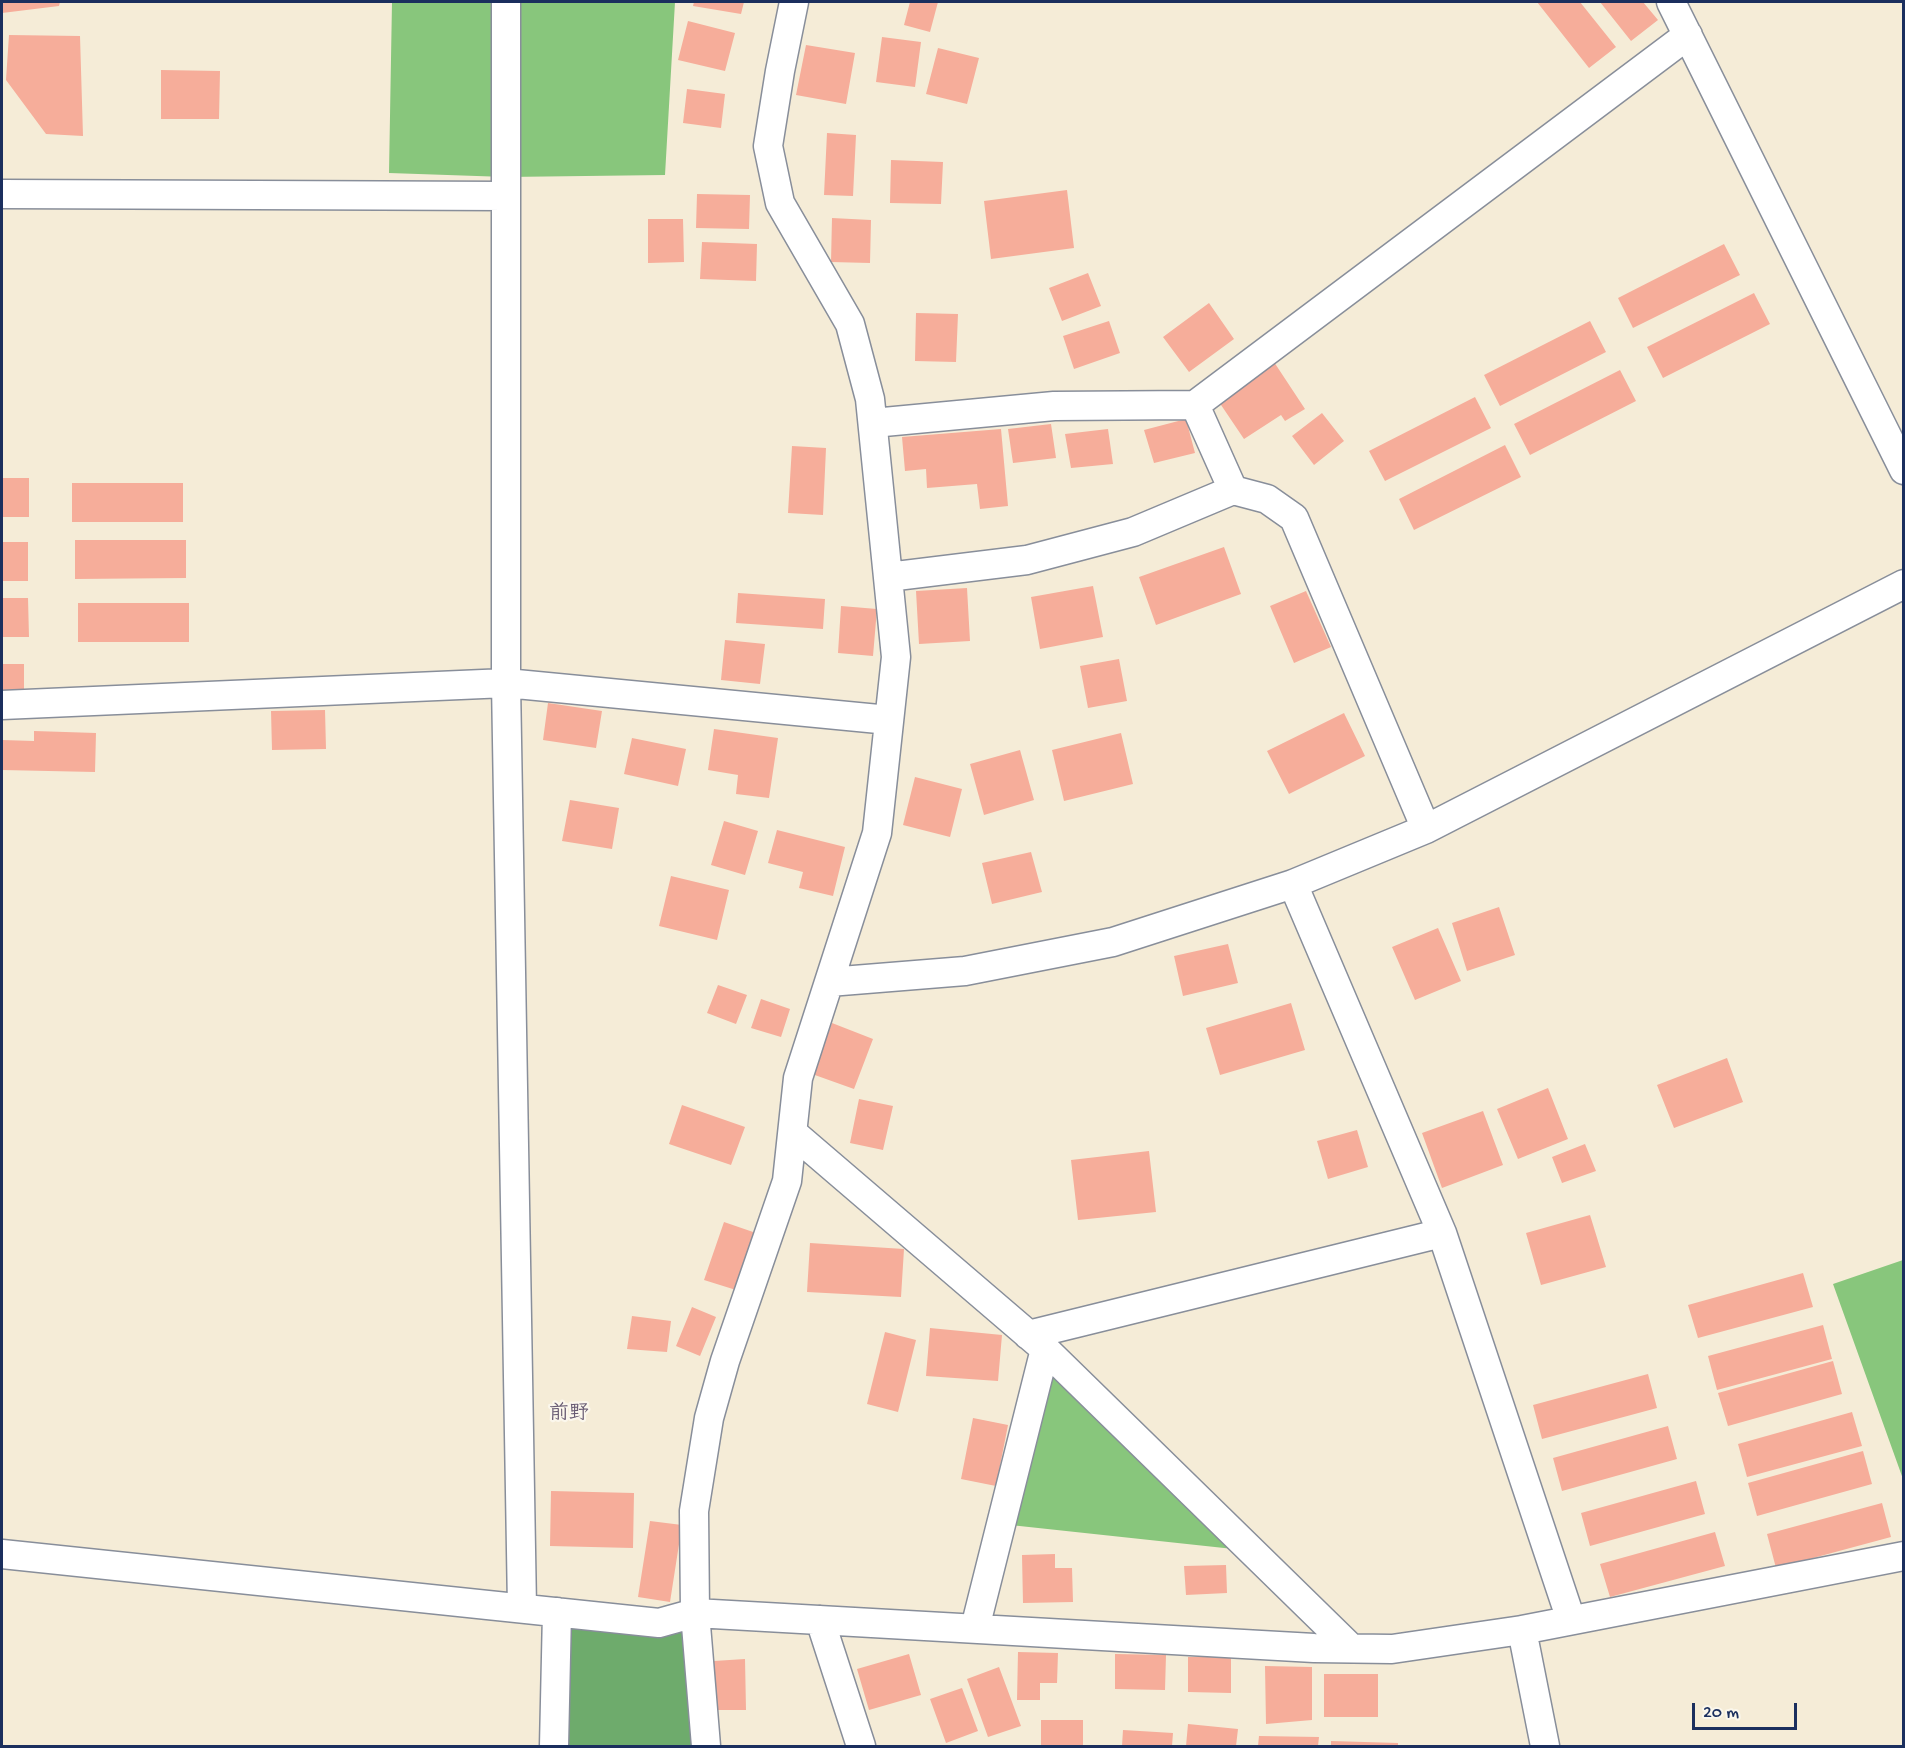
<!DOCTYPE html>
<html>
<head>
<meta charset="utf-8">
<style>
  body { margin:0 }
  #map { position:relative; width:1905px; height:1748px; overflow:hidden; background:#f5ecd7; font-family:"Gochi Hand",sans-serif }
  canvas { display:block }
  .frame { position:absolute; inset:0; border:3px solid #1b2f5e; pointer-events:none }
  .scale { position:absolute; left:1692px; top:1703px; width:105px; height:27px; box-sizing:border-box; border:3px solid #1b2f5e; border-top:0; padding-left:8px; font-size:18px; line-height:21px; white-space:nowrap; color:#1b2f5e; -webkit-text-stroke:4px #fbf7ec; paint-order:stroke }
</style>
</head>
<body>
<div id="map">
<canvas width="1905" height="1748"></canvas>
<div class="frame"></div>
<div class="scale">20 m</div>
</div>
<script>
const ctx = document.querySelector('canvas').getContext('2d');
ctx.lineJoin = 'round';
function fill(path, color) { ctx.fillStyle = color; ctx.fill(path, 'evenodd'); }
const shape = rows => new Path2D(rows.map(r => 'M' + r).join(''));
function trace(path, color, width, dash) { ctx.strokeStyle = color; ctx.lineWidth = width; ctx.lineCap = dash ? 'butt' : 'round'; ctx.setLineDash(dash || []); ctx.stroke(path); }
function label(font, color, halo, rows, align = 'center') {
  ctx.font = font + ' "Gochi Hand","Klee One",sans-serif'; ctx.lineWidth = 4.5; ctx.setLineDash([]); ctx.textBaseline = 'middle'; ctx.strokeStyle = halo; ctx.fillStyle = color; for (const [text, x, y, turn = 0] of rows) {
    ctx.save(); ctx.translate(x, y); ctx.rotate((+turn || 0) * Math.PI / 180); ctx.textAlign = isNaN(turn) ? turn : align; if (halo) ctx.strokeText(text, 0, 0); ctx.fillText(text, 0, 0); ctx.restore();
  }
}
const green = shape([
  [392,2,675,2,665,175,506,177,389,173],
  [1903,1260,1904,1260,1903,1479,1833,1284],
  [1045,1349,1252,1551,1001,1524]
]);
const forest = shape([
  [557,1612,695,1613,705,1746,554,1746]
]);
const building = shape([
  [2,2,60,2,59,6,2,13],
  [694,2,744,2,741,14,693,6],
  [910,2,938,2,930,32,904,25],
  [1537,2,1580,2,1616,47,1589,68],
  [1600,2,1643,2,1658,20,1631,41],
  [688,21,735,33,725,71,678,60],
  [9,35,80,36,83,136,46,134,6,80],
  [882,37,921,42,915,87,876,82],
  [806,45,855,53,846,104,796,95],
  [938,48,979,58,967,104,926,94],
  [161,70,220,71,219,119,161,119],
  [687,89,725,94,721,128,683,123],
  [827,133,856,135,853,196,824,195],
  [891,160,943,162,941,204,890,203],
  [1067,190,1074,248,991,259,984,201],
  [697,194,750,195,749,229,696,228],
  [832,218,871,220,870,263,831,262],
  [648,219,683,219,684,262,648,263],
  [702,242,757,244,756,281,700,279],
  [1724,244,1740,275,1633,328,1618,298],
  [1088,273,1101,306,1062,321,1049,288],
  [1754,293,1770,324,1663,378,1647,347],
  [1209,303,1234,339,1189,372,1163,337],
  [916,313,958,314,956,362,915,361],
  [1109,321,1120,353,1074,369,1063,336],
  [1590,321,1606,352,1500,406,1484,375],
  [1274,362,1305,409,1285,421,1281,415,1244,439,1217,399],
  [1620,370,1636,401,1530,455,1514,424],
  [1475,397,1491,428,1385,481,1369,451],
  [1322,413,1344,441,1314,465,1292,436],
  [1186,419,1195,453,1154,463,1144,430],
  [1051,424,1056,458,1013,463,1008,429],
  [1001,429,1008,506,980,509,977,484,927,488,926,469,905,471,902,437],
  [1108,429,1113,464,1071,468,1065,434],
  [1505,445,1521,477,1414,530,1399,499],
  [792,446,826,448,823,515,788,513],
  [2,478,29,478,29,517,2,517],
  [72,483,183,483,183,522,72,522],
  [75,540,186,540,186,578,75,579],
  [2,542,28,542,28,581,2,581],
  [1224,547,1241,594,1156,625,1139,577],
  [1093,586,1103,637,1040,649,1031,597],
  [967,588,970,641,919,644,916,591],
  [1306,591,1331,647,1294,663,1270,606],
  [738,593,825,599,823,629,736,623],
  [2,598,28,598,29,637,2,637],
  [78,603,189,603,189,642,78,642],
  [841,606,877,609,873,656,838,653],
  [725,640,765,644,760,684,721,680],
  [1119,659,1127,701,1088,708,1080,666],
  [2,664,24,664,24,703,2,703],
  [548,703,602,711,596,748,543,740],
  [325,710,326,749,272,750,271,711],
  [1344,713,1365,756,1289,794,1267,751],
  [714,729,778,738,769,798,736,794,738,775,708,770],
  [34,731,96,733,95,772,2,770,2,740,34,741],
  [1121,733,1133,784,1064,801,1052,750],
  [632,738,686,749,678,786,624,774],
  [1020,750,1034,800,984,815,970,764],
  [915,777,962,789,950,837,903,825],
  [570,800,619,808,612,849,562,841],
  [724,821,758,831,745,875,711,865],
  [777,830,845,847,833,896,799,888,803,872,768,863],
  [1031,852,1042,892,992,904,982,863],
  [671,876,729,890,717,940,659,926],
  [1499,907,1515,955,1467,971,1452,923],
  [1438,928,1461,981,1415,1000,1392,947],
  [1228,944,1238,983,1183,996,1174,956],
  [718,985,747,995,736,1024,707,1013],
  [761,999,790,1009,781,1037,751,1028],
  [1291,1003,1305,1050,1220,1075,1206,1028],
  [832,1023,873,1039,854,1089,812,1074],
  [1727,1058,1743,1102,1674,1128,1657,1085],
  [1548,1088,1568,1139,1518,1159,1497,1109],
  [859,1099,893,1106,883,1150,850,1143],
  [682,1105,745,1127,731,1165,669,1144],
  [1483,1111,1503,1165,1442,1188,1422,1133],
  [1357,1130,1368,1167,1328,1179,1317,1141],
  [1585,1144,1596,1171,1562,1183,1552,1157],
  [1149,1151,1156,1212,1078,1220,1071,1160],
  [1590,1215,1606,1267,1541,1285,1526,1233],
  [724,1222,756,1233,736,1290,704,1280],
  [810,1243,904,1249,901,1297,807,1292],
  [1803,1273,1813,1307,1698,1338,1688,1305],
  [692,1307,716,1317,700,1356,676,1346],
  [632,1316,671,1321,667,1352,627,1349],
  [1823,1325,1832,1359,1717,1390,1708,1356],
  [930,1328,1002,1335,998,1381,926,1376],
  [885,1332,916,1340,898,1412,867,1404],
  [1833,1361,1842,1394,1728,1426,1718,1393],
  [1648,1374,1657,1408,1542,1439,1533,1405],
  [1852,1412,1862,1446,1747,1477,1738,1444],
  [973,1418,1008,1425,996,1486,961,1479],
  [1668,1426,1677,1459,1562,1491,1553,1458],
  [1863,1451,1872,1484,1757,1516,1748,1483],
  [1696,1481,1705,1514,1590,1546,1581,1513],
  [551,1491,634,1493,633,1548,550,1546],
  [1882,1503,1891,1537,1776,1568,1767,1534],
  [650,1521,682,1525,670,1602,638,1597],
  [1715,1532,1725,1566,1610,1597,1600,1564],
  [1055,1554,1055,1568,1072,1568,1073,1602,1023,1603,1022,1555],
  [1226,1565,1227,1593,1186,1595,1184,1566],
  [1018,1652,1058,1653,1057,1683,1040,1683,1040,1700,1017,1700],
  [909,1654,921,1695,869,1710,857,1669],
  [1115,1654,1166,1655,1165,1690,1115,1689],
  [1188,1657,1231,1657,1231,1693,1188,1692],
  [745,1659,746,1710,714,1710,714,1661],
  [1265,1666,1312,1667,1312,1720,1266,1724],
  [999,1667,1021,1726,988,1737,967,1679],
  [1324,1674,1378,1674,1378,1717,1324,1717],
  [962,1688,978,1731,946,1743,930,1699],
  [1041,1720,1083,1720,1083,1746,1041,1746],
  [1188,1724,1238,1729,1236,1746,1186,1746],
  [1123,1730,1173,1733,1172,1746,1122,1746],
  [1259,1736,1319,1737,1318,1746,1258,1746],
  [1331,1741,1398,1743,1398,1746,1331,1746]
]);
const street = shape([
  [506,2,506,683,522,1607],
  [1671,2,1904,470],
  [2,194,506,196],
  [1195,405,1688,35],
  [873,423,1054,406,1195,405,1233,490],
  [888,577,1027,560,1133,532,1233,490,1267,499,1294,518,1426,829],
  [2,705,506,683,889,720],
  [1293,884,1442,1233,1571,1620],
  [829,982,965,971,1113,942,1293,884,1426,829,1904,584],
  [793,1133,1045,1349,1351,1648],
  [1028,1335,1442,1233],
  [2,1554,659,1623,695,1613,1314,1648,1392,1649,1522,1630,1904,1556],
  [820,1620,861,1746],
  [975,1628,1045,1349],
  [1522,1630,1545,1746],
  [554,1746,557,1612],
  [706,1746,695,1613,694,1511,709,1418,725,1361,787,1181,798,1078,877,833,896,657,870,399,850,324,780,203,768,146,780,71,794,2]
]);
const quarterNames = [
  ["前野",569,1415]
];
fill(green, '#88c67c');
fill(forest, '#6eab6c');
fill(building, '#f6ad9a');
trace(street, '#888e9a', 31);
trace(street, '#fff', 28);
label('bold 20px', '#685b73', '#fbf7ec', quarterNames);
</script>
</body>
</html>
